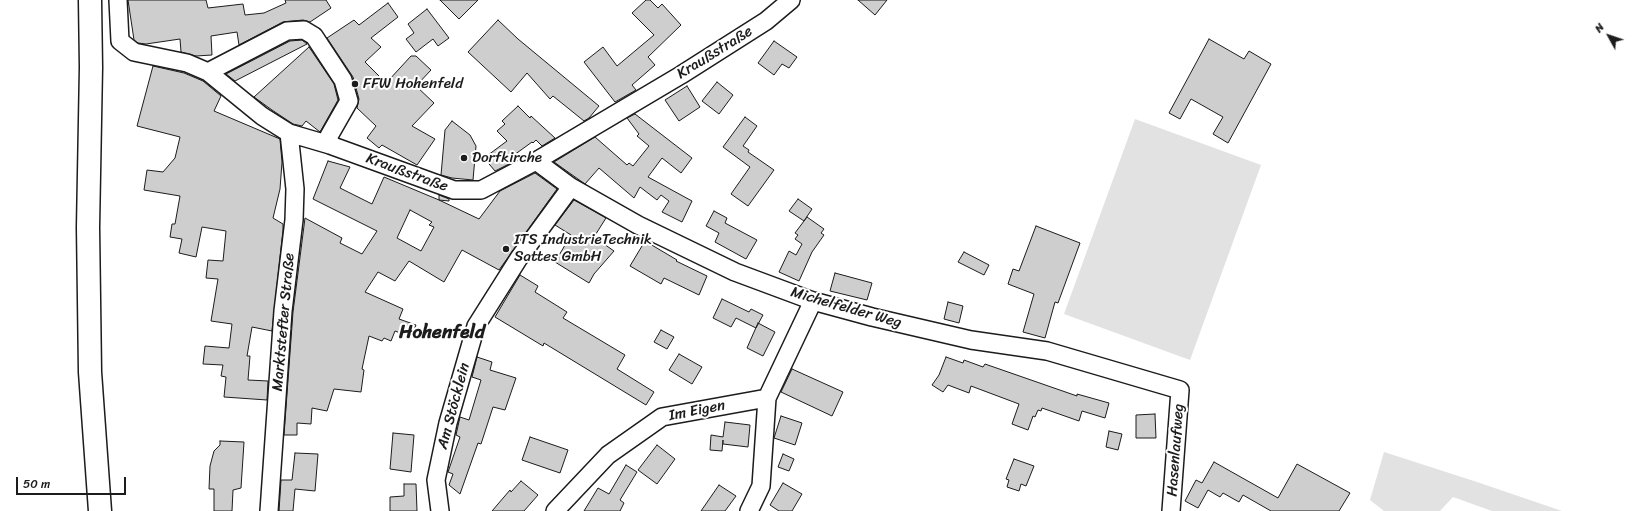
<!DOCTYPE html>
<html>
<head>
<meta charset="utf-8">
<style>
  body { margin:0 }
  #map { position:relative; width:1645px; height:511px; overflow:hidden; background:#fff; font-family:Sriracha,sans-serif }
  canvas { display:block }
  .north { position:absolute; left:1589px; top:16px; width:40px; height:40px; -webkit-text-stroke:3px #fff; paint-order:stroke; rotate:310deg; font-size:11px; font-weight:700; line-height:16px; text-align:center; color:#1c1c1c }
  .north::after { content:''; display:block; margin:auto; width:14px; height:18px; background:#1c1c1c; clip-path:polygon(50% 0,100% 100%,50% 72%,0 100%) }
  .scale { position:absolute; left:16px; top:477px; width:110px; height:18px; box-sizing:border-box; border:2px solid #1c1c1c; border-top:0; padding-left:5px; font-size:12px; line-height:14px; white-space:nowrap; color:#1c1c1c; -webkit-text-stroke:3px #fff; paint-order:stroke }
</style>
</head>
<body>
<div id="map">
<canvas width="1645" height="511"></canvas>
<div class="north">N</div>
<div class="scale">50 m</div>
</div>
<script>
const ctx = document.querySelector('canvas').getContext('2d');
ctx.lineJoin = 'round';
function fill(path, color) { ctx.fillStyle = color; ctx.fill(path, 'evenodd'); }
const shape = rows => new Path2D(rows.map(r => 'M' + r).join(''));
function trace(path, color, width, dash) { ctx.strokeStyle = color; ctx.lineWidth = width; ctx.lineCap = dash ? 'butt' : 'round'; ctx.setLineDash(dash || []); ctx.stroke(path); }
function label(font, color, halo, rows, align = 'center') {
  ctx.font = font + ' Sriracha,sans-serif'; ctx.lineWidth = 4; ctx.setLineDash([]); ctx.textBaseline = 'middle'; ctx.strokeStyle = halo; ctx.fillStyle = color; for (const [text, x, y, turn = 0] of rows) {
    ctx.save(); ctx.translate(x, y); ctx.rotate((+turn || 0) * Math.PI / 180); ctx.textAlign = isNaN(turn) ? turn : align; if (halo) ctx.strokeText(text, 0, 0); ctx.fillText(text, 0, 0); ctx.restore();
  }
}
const green = shape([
  [1135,119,1261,165,1190,360,1064,314],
  [1384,452,1477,482,1562,511,1492,511,1453,497,1440,511,1384,511,1370,500]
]);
const building = shape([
  [128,0,206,0,208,8,243,4,245,15,264,13,286,3,285,0,326,0,331,8,310,22,303,20,283,22,239,45,237,32,211,36,212,55,196,56,181,52,180,39,146,44,138,43,134,40,128,0],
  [440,0,478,0,459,19,440,0],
  [646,0,650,0,658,8,662,4,681,25,648,57,655,65,632,85,636,90,615,102,584,62,603,47,617,66,654,35,632,13,646,0],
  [858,0,887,0,875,15,858,0],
  [388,3,398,17,371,38,381,47,365,62,384,81,386,80,388,81,411,56,416,56,431,70,416,86,434,103,412,126,435,139,417,165,382,145,379,148,367,138,376,126,357,108,359,99,353,77,327,38,354,20,359,25,388,3],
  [427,9,449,38,438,46,433,39,416,52,406,39,414,33,408,24,427,9],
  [498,20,518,39,599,106,589,118,584,121,553,96,550,99,527,73,511,92,468,52,498,20],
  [1209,39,1244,59,1249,51,1271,64,1228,143,1213,134,1223,117,1191,99,1180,119,1169,113,1209,39],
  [302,40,307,44,235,81,226,74,290,41,302,40],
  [774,41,797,57,789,68,782,64,774,75,758,63,774,41],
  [309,47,334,84,338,100,320,132,306,121,302,126,293,124,272,110,254,97,309,47],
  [153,66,184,73,203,81,221,96,214,111,280,139,282,162,280,189,273,218,283,224,283,230,272,331,252,327,247,356,250,356,248,380,268,381,267,400,224,397,226,377,221,376,223,365,203,364,205,346,229,348,232,324,211,321,218,279,206,278,208,260,223,261,226,231,202,227,196,257,179,253,182,239,170,237,172,224,175,224,180,196,144,190,147,170,163,172,175,158,180,137,137,126,153,66],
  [717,82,733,95,719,114,702,101,717,82],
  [687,86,700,107,679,121,665,100,687,86],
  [518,106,530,118,531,116,555,138,542,146,536,140,533,143,532,142,510,158,515,161,495,171,484,158,507,141,497,131,505,124,502,121,518,106],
  [635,114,692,158,681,173,662,158,648,177,692,201,682,222,662,212,669,201,661,195,657,200,640,187,634,198,599,168,585,184,554,162,595,137,627,165,629,163,633,166,649,146,637,136,639,134,627,118,635,114],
  [745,117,757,126,743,146,749,150,748,152,774,170,748,206,731,194,750,167,723,147,745,117],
  [452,121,470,135,476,146,473,180,452,178,441,175,445,130,452,121],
  [328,161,350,167,340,188,372,204,384,177,439,200,439,195,449,199,449,201,439,200,479,219,500,191,535,173,557,189,499,270,462,250,444,282,409,261,395,281,378,272,365,292,403,309,399,319,416,325,411,337,395,331,391,341,384,338,382,341,369,336,362,369,364,370,361,392,334,389,327,411,312,408,311,424,297,423,297,435,284,435,293,312,305,218,342,238,340,243,362,254,377,231,313,199,328,161],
  [410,210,432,222,429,225,434,227,421,251,397,238,410,210],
  [798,199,812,209,804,221,789,211,798,199],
  [574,200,606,218,594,237,614,251,594,274,589,283,555,262,571,235,555,225,574,200],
  [714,211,727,218,725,223,757,240,746,259,715,242,719,233,706,226,714,211],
  [807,217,824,229,821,233,824,235,812,252,799,281,779,272,789,251,796,255,802,244,795,239,798,235,795,233,807,217],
  [1036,226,1080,243,1058,303,1055,302,1045,338,1023,332,1034,294,1008,284,1013,269,1019,271,1036,226],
  [645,241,677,260,676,261,707,276,699,295,664,278,661,284,630,266,645,241],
  [964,252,989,265,984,275,958,262,964,252],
  [835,273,872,283,867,300,830,291,835,273],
  [520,275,538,286,535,292,567,312,563,318,625,355,617,369,654,392,646,405,544,343,543,346,495,317,520,275],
  [722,299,749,312,751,309,763,315,756,328,736,318,731,327,713,318,722,299],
  [948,302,963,306,959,323,944,319,948,302],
  [758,323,775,332,763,356,747,348,758,323],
  [661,330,674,337,667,349,654,342,661,330],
  [679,354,702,367,692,384,669,370,679,354],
  [477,357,492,362,490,370,516,378,505,410,493,407,481,444,478,443,460,494,449,485,453,474,448,472,460,437,456,435,460,417,469,420,481,380,472,377,477,357],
  [946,357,963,363,964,360,983,367,985,364,1077,396,1077,394,1109,403,1105,418,1082,411,1079,421,1042,408,1041,411,1038,410,1035,417,1033,416,1028,430,1012,424,1019,404,971,386,969,393,948,385,943,392,932,385,939,375,946,357],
  [792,369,843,392,832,416,781,392,792,369],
  [1155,414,1156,438,1136,438,1136,415,1155,414],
  [781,416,802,423,795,445,774,438,781,416],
  [725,422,750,425,748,447,723,444,723,440,722,451,710,450,711,435,723,437,725,422],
  [1109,431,1122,434,1118,450,1106,447,1109,431],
  [393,433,414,435,411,472,390,469,393,433],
  [530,437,568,450,560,473,522,460,530,437],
  [220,441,244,442,241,488,233,490,232,511,214,511,214,489,209,489,210,466,214,451,220,445,220,441],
  [657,445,675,459,657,484,638,470,657,445],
  [295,453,318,454,315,491,295,489,293,511,279,511,281,480,292,480,295,453],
  [783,454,794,459,789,471,778,467,783,454],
  [1014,459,1034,466,1026,486,1021,484,1019,491,1007,487,1009,480,1006,479,1014,459],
  [1214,462,1278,498,1297,464,1350,493,1339,511,1271,511,1243,495,1239,502,1223,493,1220,497,1208,490,1198,508,1185,501,1196,480,1202,483,1214,462],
  [626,465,637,472,620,500,624,503,620,511,584,511,598,488,609,494,626,465],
  [521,481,538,495,524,511,492,511,510,490,511,492,521,481],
  [783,483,802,494,792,511,779,511,770,505,783,483],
  [404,484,416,484,417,511,390,511,390,497,404,496,404,484],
  [719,485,736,496,725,511,701,511,719,485]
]);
const street = shape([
  [118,0,120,41,134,52,187,63,208,72,262,116,289,133,330,145,454,190,481,190,536,161,681,75,766,21,791,0],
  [208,72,287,31,304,30,314,36,343,80,349,101,329,136,330,145],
  [536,161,571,187,638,225,735,272,813,301,872,317,971,340,1047,351,1180,390,1171,511],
  [269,511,283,311,294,220,295,189,289,133],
  [440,511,436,480,448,423,476,326,519,258,571,187],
  [555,511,608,455,662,417,767,398,813,301],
  [749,511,761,486,767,398]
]);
const secondary = shape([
  [90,0,91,67,88,227,90,372,100,511]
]);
const markers = [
  [355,84,4,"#1c1c1c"],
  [464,158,4,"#1c1c1c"],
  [506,249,4,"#1c1c1c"]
];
const streetNames = [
  ["Kraußstraße",715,53,-32],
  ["Kraußstraße",407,173,20],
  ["Michelfelder Weg",846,308,16],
  ["Marktstefter Straße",284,322,-85],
  ["Am Stöcklein",454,406,-75],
  ["Im Eigen",697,411,-11],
  ["Hasenlaufweg",1176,450,-86]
];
const poiNames = [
  ["FFW Hohenfeld",363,84],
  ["Dorfkirche",472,158],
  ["ITS IndustrieTechnik",514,240],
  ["Sattes GmbH",514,257]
];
const districtNames = [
  ["Hohenfeld",442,333]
];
fill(green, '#e2e2e2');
fill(building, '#cecece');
trace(building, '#1c1c1c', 1);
trace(street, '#1c1c1c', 20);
trace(secondary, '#1c1c1c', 25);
trace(street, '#fff', 17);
trace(secondary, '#fff', 22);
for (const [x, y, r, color] of markers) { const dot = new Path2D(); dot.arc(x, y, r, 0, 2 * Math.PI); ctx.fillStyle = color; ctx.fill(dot); trace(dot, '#fff', 1.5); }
label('15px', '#1c1c1c', '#fff', streetNames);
label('15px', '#1c1c1c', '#fff', poiNames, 'left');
label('bold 19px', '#1c1c1c', '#fff', districtNames);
</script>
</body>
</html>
